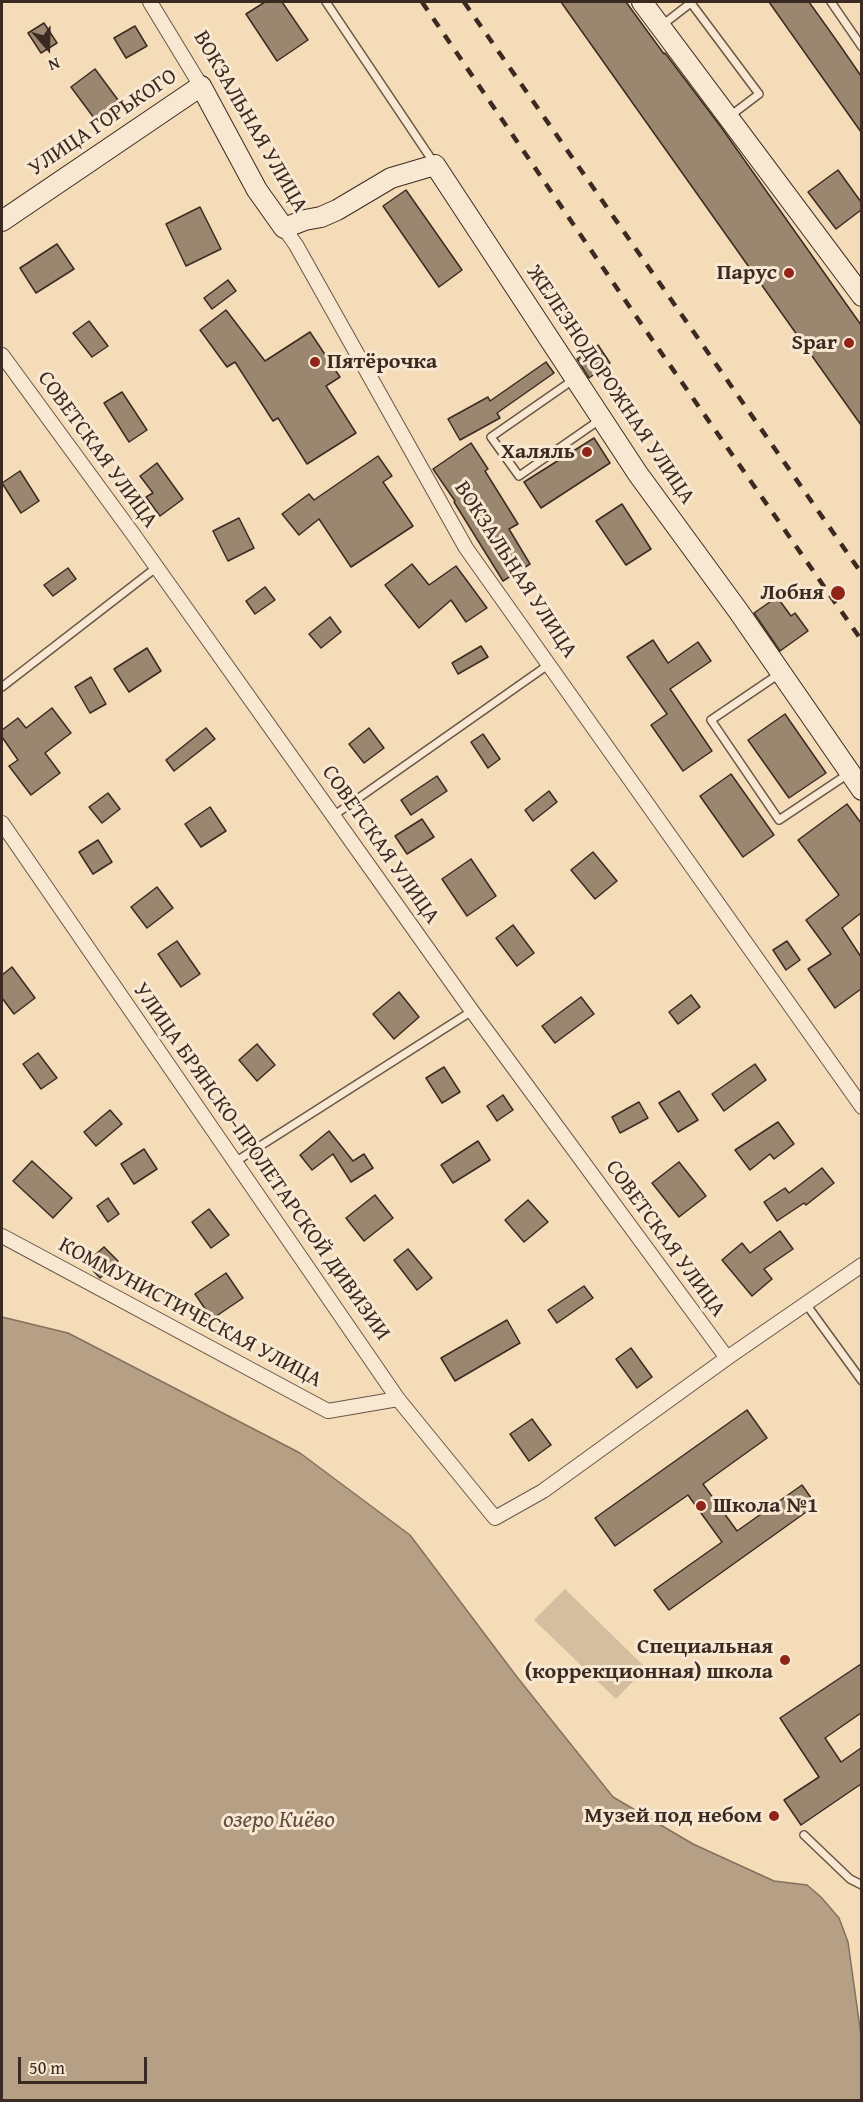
<!DOCTYPE html>
<html>
<head>
<meta charset="utf-8">
<style>
  body { margin:0 }
  #map { position:relative; width:863px; height:2102px; overflow:hidden; background:#f4dcb9; font-family:"Gentium Book Plus",serif }
  canvas { display:block }
  .frame { position:absolute; inset:0; border:3px solid #3b2a21; pointer-events:none }
  .north { position:absolute; left:18px; top:18px; width:60px; height:60px; -webkit-text-stroke:4px #f8e8d2; paint-order:stroke; rotate:160deg; font-size:16px; font-weight:700; line-height:24px; text-align:center; color:#3b2a21 }
  .north::after { content:''; display:block; margin:auto; width:21px; height:27px; background:#3b2a21; clip-path:polygon(50% 0,100% 100%,50% 72%,0 100%) }
  .scale { position:absolute; left:18px; top:2057px; width:129px; height:27px; box-sizing:border-box; border:3px solid #3b2a21; border-top:0; padding-left:8px; font-size:18px; line-height:21px; white-space:nowrap; color:#3b2a21; -webkit-text-stroke:4px #f8e8d2; paint-order:stroke }
</style>
</head>
<body>
<div id="map">
<canvas width="863" height="2102"></canvas>
<div class="frame"></div>
<div class="north">N</div>
<div class="scale">50 m</div>
</div>
<script>
const ctx = document.querySelector('canvas').getContext('2d');
ctx.lineJoin = 'round';
function fill(path, color) { ctx.fillStyle = color; ctx.fill(path, 'evenodd'); }
const shape = rows => new Path2D(rows.map(r => 'M' + r).join(''));
function trace(path, color, width, dash) { ctx.strokeStyle = color; ctx.lineWidth = width; ctx.lineCap = dash ? 'butt' : 'round'; ctx.setLineDash(dash || []); ctx.stroke(path); }
function label(font, color, halo, rows, align = 'center') {
  ctx.font = font + ' "Gentium Book Plus",serif'; ctx.lineWidth = 6; ctx.setLineDash([]); ctx.textBaseline = 'middle'; ctx.strokeStyle = halo; ctx.fillStyle = color; for (const [text, x, y, turn = 0] of rows) {
    ctx.save(); ctx.translate(x, y); ctx.rotate((+turn || 0) * Math.PI / 180); ctx.textAlign = isNaN(turn) ? turn : align; if (halo) ctx.strokeText(text, 0, 0); ctx.fillText(text, 0, 0); ctx.restore();
  }
}
const green = shape([
  [565,1589,646,1668,616,1699,534,1620]
]);
const water = shape([
  [2,1317,68,1333,300,1453,410,1535,517,1677,613,1797,693,1844,774,1881,807,1885,821,1897,839,1918,848,1942,861,2035,861,2100,2,2100,2,1317]
]);
const building = shape([
  [265,2,282,2,308,40,277,61,246,14,265,2],
  [561,2,626,2,664,54,665,53,721,127,861,325,861,425,561,2],
  [769,2,809,2,839,44,861,76,861,132,769,2],
  [44,23,57,43,41,53,28,33,44,23],
  [135,26,147,46,126,58,114,38,135,26],
  [95,69,121,104,97,122,71,87,95,69],
  [838,170,861,202,861,210,836,229,808,192,838,170],
  [406,190,462,270,439,287,383,206,406,190],
  [200,207,221,249,186,266,166,224,200,207],
  [57,244,74,269,36,293,20,268,57,244],
  [228,280,236,291,212,309,204,298,228,280],
  [226,310,265,361,310,332,340,377,326,386,356,433,307,464,278,418,273,421,235,362,227,367,200,330,226,310],
  [89,321,108,346,92,357,73,333,89,321],
  [598,345,610,363,589,378,577,359,598,345],
  [546,362,554,373,497,413,500,418,460,440,448,419,488,397,490,401,546,362],
  [122,392,147,430,129,442,104,403,122,392],
  [594,438,610,463,541,508,524,482,594,438],
  [471,443,488,469,485,471,518,524,509,529,530,564,503,581,454,502,455,501,433,469,471,443],
  [378,456,392,476,383,482,413,526,351,567,319,519,299,535,282,514,309,494,314,500,378,456],
  [157,463,183,499,160,516,146,497,153,493,140,476,157,463],
  [20,471,39,501,21,513,2,483,20,471],
  [622,504,651,549,626,565,596,521,622,504],
  [239,518,254,548,228,561,213,531,239,518],
  [412,564,429,585,456,566,487,608,466,622,451,600,419,628,385,585,412,564],
  [68,568,76,579,53,596,44,585,68,568],
  [265,587,275,600,255,614,246,601,265,587],
  [777,597,791,616,795,613,808,631,780,651,754,613,777,597],
  [330,617,341,632,321,648,309,634,330,617],
  [653,640,668,663,698,642,711,661,670,689,712,751,683,771,651,725,667,714,627,657,653,640],
  [481,646,488,657,458,674,452,663,481,646],
  [147,648,161,671,129,692,114,669,147,648],
  [91,677,106,704,90,713,75,687,91,677],
  [52,708,71,733,45,753,60,773,31,795,9,766,18,760,2,737,2,730,18,718,26,728,52,708],
  [785,714,826,773,789,798,748,740,785,714],
  [206,728,215,739,174,771,166,760,206,728],
  [369,728,384,748,364,763,349,744,369,728],
  [483,734,500,759,488,768,471,742,483,734],
  [731,774,774,835,743,857,700,796,731,774],
  [437,776,447,791,411,815,401,800,437,776],
  [549,791,557,802,533,821,525,810,549,791],
  [108,793,120,809,102,823,89,807,108,793],
  [847,804,861,823,861,913,842,928,861,957,861,989,835,1008,808,969,831,954,806,920,839,895,798,840,847,804],
  [210,807,226,831,201,847,185,824,210,807],
  [422,819,434,837,407,854,395,836,422,819],
  [98,840,112,862,93,874,79,852,98,840],
  [593,852,617,881,595,899,571,870,593,852],
  [471,859,496,896,467,916,442,879,471,859],
  [157,887,173,908,147,928,131,907,157,887],
  [513,925,534,953,517,966,496,938,513,925],
  [177,941,200,974,181,987,158,954,177,941],
  [787,941,800,960,786,970,773,950,787,941],
  [12,967,35,998,14,1014,2,998,2,975,12,967],
  [399,992,419,1017,394,1039,373,1014,399,992],
  [691,995,700,1007,678,1024,669,1012,691,995],
  [581,997,594,1014,555,1043,542,1026,581,997],
  [257,1044,275,1065,257,1081,239,1060,257,1044],
  [38,1053,57,1078,41,1089,23,1064,38,1053],
  [755,1064,766,1080,724,1111,712,1094,755,1064],
  [444,1067,460,1092,442,1103,426,1078,444,1067],
  [679,1091,698,1120,678,1132,659,1103,679,1091],
  [503,1095,513,1110,497,1121,487,1106,503,1095],
  [639,1102,648,1118,620,1133,612,1117,639,1102],
  [110,1110,122,1124,96,1146,84,1132,110,1110],
  [778,1122,794,1144,774,1159,770,1154,750,1170,735,1150,778,1122],
  [329,1131,353,1161,364,1154,373,1168,351,1182,333,1154,312,1170,300,1155,329,1131],
  [478,1141,490,1160,453,1183,441,1165,478,1141],
  [144,1149,157,1169,134,1184,121,1164,144,1149],
  [32,1161,72,1198,53,1218,13,1181,32,1161],
  [679,1162,706,1196,679,1217,652,1183,679,1162],
  [822,1168,834,1183,806,1205,804,1203,777,1221,764,1202,785,1188,789,1193,822,1168],
  [375,1195,393,1218,364,1241,346,1218,375,1195],
  [108,1198,119,1214,108,1222,97,1206,108,1198],
  [528,1200,548,1222,524,1242,505,1220,528,1200],
  [209,1209,229,1235,211,1248,192,1222,209,1209],
  [780,1231,793,1249,764,1269,772,1279,752,1296,722,1260,742,1243,750,1253,780,1231],
  [104,1247,118,1261,100,1278,86,1263,104,1247],
  [408,1249,432,1278,417,1290,394,1260,408,1249],
  [226,1273,243,1298,212,1319,195,1294,226,1273],
  [584,1286,593,1298,557,1323,548,1310,584,1286],
  [507,1320,520,1343,455,1381,441,1358,507,1320],
  [631,1348,652,1377,637,1388,616,1359,631,1348],
  [747,1410,767,1438,703,1484,737,1531,802,1485,816,1505,669,1610,654,1590,722,1542,688,1495,615,1546,595,1518,747,1410],
  [532,1419,551,1445,529,1461,510,1434,532,1419],
  [861,1664,861,1713,825,1738,841,1762,861,1748,861,1784,801,1825,784,1800,819,1777,780,1718,861,1664]
]);
const lane = shape([
  [326,2,434,163],
  [831,2,862,47],
  [691,3,759,94,730,116],
  [661,26,692,2],
  [573,380,491,437,519,476,601,419],
  [779,674,711,720,779,820,848,774],
  [2,687,157,567],
  [333,816,548,665],
  [235,1162,472,1011],
  [806,1304,862,1381],
  [804,1835,850,1879,862,1885]
]);
const street = shape([
  [150,2,201,86],
  [284,228,296,245,466,548,862,1107],
  [2,355,133,534,472,1011,727,1358],
  [2,823,398,1399,495,1518,543,1491,727,1358,862,1265],
  [2,1236,328,1411,398,1399]
]);
const secondary = shape([
  [642,2,862,296],
  [2,221,201,86,257,190,284,228,305,220,321,217,337,210,391,178,435,165,638,474,739,612,862,790]
]);
const rail = shape([
  [422,2,644,328,862,641],
  [464,2,862,574]
]);
const markers = [
  [789,273,6,"#8f2418"],
  [849,343,6,"#8f2418"],
  [315,362,6,"#8f2418"],
  [587,452,6,"#8f2418"],
  [838,593,8,"#8f2418"],
  [701,1506,6,"#8f2418"],
  [785,1660,6,"#8f2418"],
  [774,1816,6,"#8f2418"]
];
const streetNames = [
  ["ВОКЗАЛЬНАЯ УЛИЦА",250,122,60],
  ["УЛИЦА ГОРЬКОГО",103,123,-34],
  ["ЖЕЛЕЗНОДОРОЖНАЯ УЛИЦА",610,385,56],
  ["СОВЕТСКАЯ УЛИЦА",97,450,54],
  ["ВОКЗАЛЬНАЯ УЛИЦА",515,570,57],
  ["СОВЕТСКАЯ УЛИЦА",380,845,55],
  ["УЛИЦА БРЯНСКО-ПРОЛЕТАРСКОЙ ДИВИЗИИ",261,1162,55],
  ["СОВЕТСКАЯ УЛИЦА",665,1239,54],
  ["КОММУНИСТИЧЕСКАЯ УЛИЦА",190,1313,28]
];
const poiNames = [
  ["Парус",777,273],
  ["Spar",837,343],
  ["Пятёрочка",327,362,"left"],
  ["Халяль",575,452],
  ["Лобня",824,593],
  ["Школа №1",713,1506,"left"],
  ["Специальная",773,1647],
  ["(коррекционная) школа",773,1672],
  ["Музей под небом",762,1816]
];
const waterNames = [
  ["озеро Киёво",279,1821]
];
fill(green, '#d5be9f');
fill(water, '#b59f85');
trace(water, '#84705d', 1.5);
fill(building, '#9b8770');
trace(building, '#3b2a21', 1.5);
trace(lane, '#695647', 10);
trace(street, '#695647', 16);
trace(secondary, '#3b2a21', 22);
trace(lane, '#f8e8d2', 7);
trace(street, '#f8e8d2', 14);
trace(secondary, '#f8e8d2', 20);
trace(rail, '#3b2a21', 4.5, [10, 10]);
for (const [x, y, r, color] of markers) { const dot = new Path2D(); dot.arc(x, y, r, 0, 2 * Math.PI); ctx.fillStyle = color; ctx.fill(dot); trace(dot, '#f8e8d2', 2); }
label('22px', '#3b2a21', '#f8e8d2', streetNames);
label('bold 22px', '#3b2a21', '#f8e8d2', poiNames, 'right');
label('italic 24px', '#604d3f', '#f8e8d2', waterNames);
</script>
</body>
</html>
